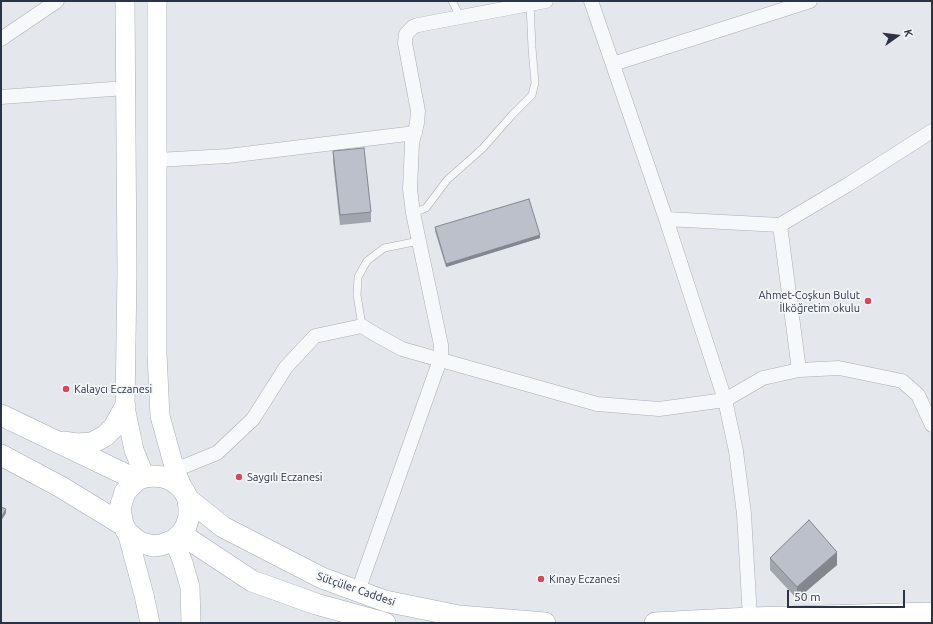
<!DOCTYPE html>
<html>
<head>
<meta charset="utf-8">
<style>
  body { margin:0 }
  #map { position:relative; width:933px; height:624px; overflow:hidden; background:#e4e7ec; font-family:Ubuntu,sans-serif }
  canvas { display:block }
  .frame { position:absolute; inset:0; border:2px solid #2b3445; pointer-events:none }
  .north { position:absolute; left:877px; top:16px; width:40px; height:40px; -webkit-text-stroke:3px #f4f6f9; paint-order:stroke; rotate:76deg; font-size:11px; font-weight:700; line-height:16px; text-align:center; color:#2b3445 }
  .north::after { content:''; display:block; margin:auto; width:14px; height:18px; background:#2b3445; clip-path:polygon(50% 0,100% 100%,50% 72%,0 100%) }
  .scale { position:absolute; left:787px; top:590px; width:118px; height:18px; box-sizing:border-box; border:2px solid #2b3445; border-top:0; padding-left:5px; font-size:12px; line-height:14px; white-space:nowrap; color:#2b3445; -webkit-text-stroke:3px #f4f6f9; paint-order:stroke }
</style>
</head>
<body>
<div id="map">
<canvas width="933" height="624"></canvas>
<div class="frame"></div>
<div class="north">K</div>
<div class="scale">50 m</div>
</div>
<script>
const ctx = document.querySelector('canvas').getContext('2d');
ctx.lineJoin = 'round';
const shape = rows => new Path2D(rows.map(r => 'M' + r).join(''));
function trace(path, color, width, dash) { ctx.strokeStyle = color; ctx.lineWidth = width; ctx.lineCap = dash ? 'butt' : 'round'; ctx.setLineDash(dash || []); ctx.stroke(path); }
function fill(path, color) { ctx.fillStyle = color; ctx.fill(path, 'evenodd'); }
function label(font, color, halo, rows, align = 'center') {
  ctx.font = font + ' Ubuntu,sans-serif'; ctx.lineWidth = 3.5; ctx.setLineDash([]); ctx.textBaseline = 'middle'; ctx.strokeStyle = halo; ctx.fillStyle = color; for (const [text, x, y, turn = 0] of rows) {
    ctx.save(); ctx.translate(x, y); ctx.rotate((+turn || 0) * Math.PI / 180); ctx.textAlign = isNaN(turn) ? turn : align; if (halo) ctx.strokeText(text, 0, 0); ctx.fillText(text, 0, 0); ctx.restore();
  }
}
const lane = shape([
  [452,1,460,16],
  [413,213,426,208,447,180,483,148,512,115,532,95,535,83,532,48,530,4],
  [362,326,357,295,358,277,367,261,384,248,419,241]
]);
const street = shape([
  [591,1,666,219,780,225,849,184,932,131],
  [1,39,57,1],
  [613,64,810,1],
  [1,97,126,88],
  [157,160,228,156,415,133],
  [666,219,725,400,736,451,744,514,750,618],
  [780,225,799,370],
  [175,470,217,453,253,419,286,367,315,336,362,326,373,333,402,349,597,404,659,409,725,400,763,378,799,370,839,368,902,381,918,395,932,425],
  [358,591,441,357,441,345,413,213,410,189,412,143,417,123,418,111,405,43,406,34,413,27,418,25,546,1]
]);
const secondary = shape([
  [125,1,127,273,125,407,134,450,145,477],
  [157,1,157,354,160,416,175,470,184,491],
  [127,532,144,595,150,623],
  [174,540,183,563,190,587,191,623]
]);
const primary = shape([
  [1,415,137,480,145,477,154,476,163,477,171,480,178,485,184,491,188,499,189,508,189,517,186,526,181,534,174,540,161,545,153,546,139,542,127,532,123,525,120,508,125,492,137,480],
  [63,442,77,444,92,443,105,436,114,427,125,407],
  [1,455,61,487,123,525],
  [188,499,223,527,322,578,385,601,459,616,545,623],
  [181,534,252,581,316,604,385,623],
  [655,623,750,618,932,613]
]);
const wall = shape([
  [333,151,371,212,371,222,340,225,333,161],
  [435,227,540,238,446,267,435,231],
  [770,558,837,565,797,599,770,570]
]);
const shadedWall = shape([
  [540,235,540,238,446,267,446,264],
  [6,509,6,513,1,521,1,518],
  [837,552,837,565,797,599,797,587]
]);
const building = shape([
  [364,148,371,212,340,215,333,151,364,148],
  [529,199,540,235,446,264,435,227,529,199],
  [1,507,6,509,1,518,1,507],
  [809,520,837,552,797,587,770,558,809,520]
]);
const markers = [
  [868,301,4,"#d1495b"],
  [66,389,4,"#d1495b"],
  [239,477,4,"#d1495b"],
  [541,579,4,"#d1495b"]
];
const poiNames = [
  ["Ahmet-Coşkun Bulut",860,295,"right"],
  ["İlköğretim okulu",860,308,"right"],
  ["Kalaycı Eczanesi",74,389],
  ["Saygılı Eczanesi",247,477],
  ["Kınay Eczanesi",549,579]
];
const streetNames = [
  ["Sütçüler Caddesi",356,589,19]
];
trace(lane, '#a9aeb7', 8);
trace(street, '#a9aeb7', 15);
trace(secondary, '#a9aeb7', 20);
trace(primary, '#a3abb8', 22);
trace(lane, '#f7f8fa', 7);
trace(street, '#f7f8fa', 14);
trace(secondary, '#fff', 19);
trace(primary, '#fff', 21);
fill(wall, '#a1a5ae');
fill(shadedWall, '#83868d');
fill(building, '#bbc0ca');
trace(building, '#83868d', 1);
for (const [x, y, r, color] of markers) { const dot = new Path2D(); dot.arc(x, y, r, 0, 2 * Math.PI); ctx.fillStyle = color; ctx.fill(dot); trace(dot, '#f4f6f9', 1.5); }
label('11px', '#2b3445', '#f4f6f9', poiNames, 'left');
label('11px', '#2b3445', '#f4f6f9', streetNames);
</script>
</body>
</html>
